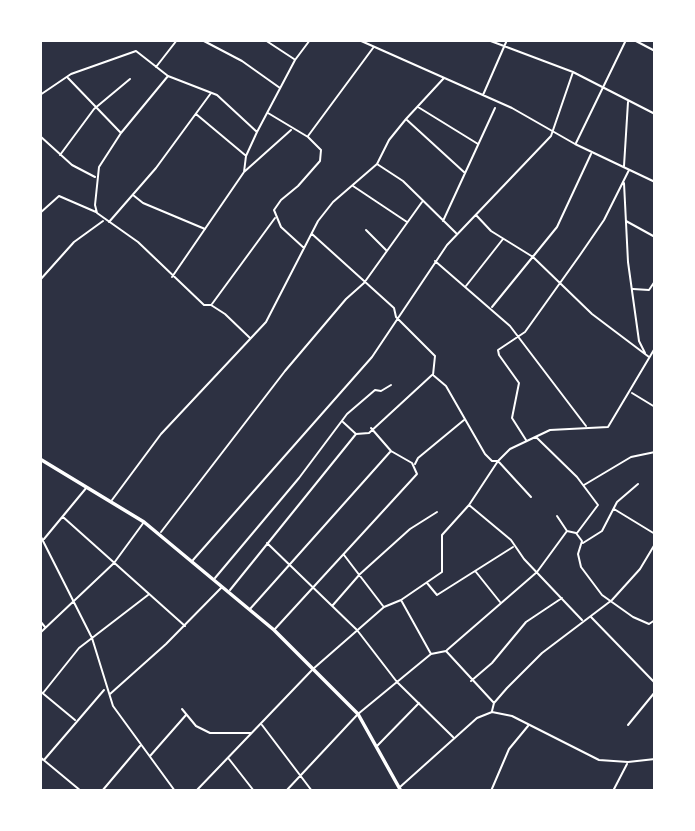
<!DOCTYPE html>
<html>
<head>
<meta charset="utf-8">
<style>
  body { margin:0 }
  #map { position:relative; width:695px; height:831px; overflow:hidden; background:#2d3142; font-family:Manrope,sans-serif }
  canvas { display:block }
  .frame { position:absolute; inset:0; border:42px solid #fff; pointer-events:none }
</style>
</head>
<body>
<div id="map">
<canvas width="695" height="831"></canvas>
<div class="frame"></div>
</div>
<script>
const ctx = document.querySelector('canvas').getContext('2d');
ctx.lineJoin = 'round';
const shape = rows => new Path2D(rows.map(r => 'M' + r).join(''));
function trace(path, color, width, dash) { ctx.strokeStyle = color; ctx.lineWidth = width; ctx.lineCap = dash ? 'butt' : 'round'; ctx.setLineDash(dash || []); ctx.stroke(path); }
const minor = shape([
  [190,40,194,40],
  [202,40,242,61,280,88],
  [265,40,294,59],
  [359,40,512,108,575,144,655,182],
  [488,40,573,72,655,114],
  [634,40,655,51],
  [156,67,177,40],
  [168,76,121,133,99,167,95,205,97,213,138,242,204,305,211,305,225,314,250,338],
  [68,78,120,132],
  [40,95,71,74,136,51,168,76,217,95,257,132],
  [483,95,507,40],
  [418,107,478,144],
  [268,113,308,137,321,150,320,161,298,186,281,200,274,210,281,227,304,248],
  [196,114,245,155],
  [407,120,465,173],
  [40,136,72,165,95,177],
  [308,136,373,48],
  [576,143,626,40],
  [60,155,94,109,130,79],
  [377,164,403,181,456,233],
  [624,166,628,102],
  [244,172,246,156,257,132,295,60,310,40],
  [624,183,628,262,639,341,645,353],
  [353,186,407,222],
  [133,195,143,203,205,229],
  [40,213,59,196,96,212],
  [476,215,491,231,533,257,592,314,649,357],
  [443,221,495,108],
  [626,221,655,237],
  [109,222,156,168,211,93],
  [366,230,386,250],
  [312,234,394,308,396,317,435,356,433,375,446,386,485,454,492,461,498,461,531,497],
  [435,261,510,326,586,426],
  [172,277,244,172,291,130],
  [40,280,74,242,103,221],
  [466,286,503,239],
  [633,289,649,290,655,281],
  [212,304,275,218],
  [492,307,557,227,591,154],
  [632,393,655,407],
  [343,422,356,434,369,433,432,375],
  [536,437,577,477,598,505,577,533],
  [526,440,512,418,519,383,499,355,498,350,525,332,580,255,604,220,629,170],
  [415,464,418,458,464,420],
  [584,485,631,457,655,452],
  [112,500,161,434,266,322,318,221,333,202,377,164,389,140,406,119,444,78],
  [469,505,511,540,524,559,582,620],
  [614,509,655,534],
  [557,516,567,531,576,533,582,541,578,554,581,567,602,595,633,617,649,624,655,620],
  [63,517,185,626],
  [161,532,285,371,346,299,364,283,422,202],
  [40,535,92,638,113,706,175,791],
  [44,539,87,487],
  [267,543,357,630,397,682,453,737],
  [583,543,602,531,617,502,638,484],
  [344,555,383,606],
  [193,560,372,357,447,245,551,136,573,72],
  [476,572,500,602],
  [215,578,299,478,347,414,375,390,381,391,391,385],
  [427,583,437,595,513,547],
  [230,590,356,434],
  [401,600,442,572,442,535,469,505,498,461,510,449,550,430,608,427,655,348],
  [333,605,360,574,410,529,437,512],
  [250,609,390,452],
  [591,617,655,683],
  [40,621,45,627],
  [274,630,417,474,412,463,391,451,371,428],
  [40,633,114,563,144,522],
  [447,650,537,572,567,531],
  [471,681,492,663,526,622,562,598],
  [40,691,75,720],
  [43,693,79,648,148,595],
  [110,694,166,644,222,587],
  [182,709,196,726,210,733,251,733],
  [492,711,494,703,507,688,542,653,612,600,640,569,655,544],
  [262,725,312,791],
  [628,725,655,692],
  [377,746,419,703],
  [150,756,186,715],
  [40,757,81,791],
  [40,759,44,760,104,690],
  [229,759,254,791],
  [400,787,477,718,492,712,512,716,599,760,628,762,655,759],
  [102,791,140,746],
  [196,791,313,669,384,607,401,600,431,654],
  [286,791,358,714,431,654,446,651,494,703],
  [491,791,509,749,528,726],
  [613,791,627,764]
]);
const secondary = shape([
  [40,459,144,522,274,630,358,714,401,791]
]);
trace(minor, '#fff', 2);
trace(secondary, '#fff', 3.5);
</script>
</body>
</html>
